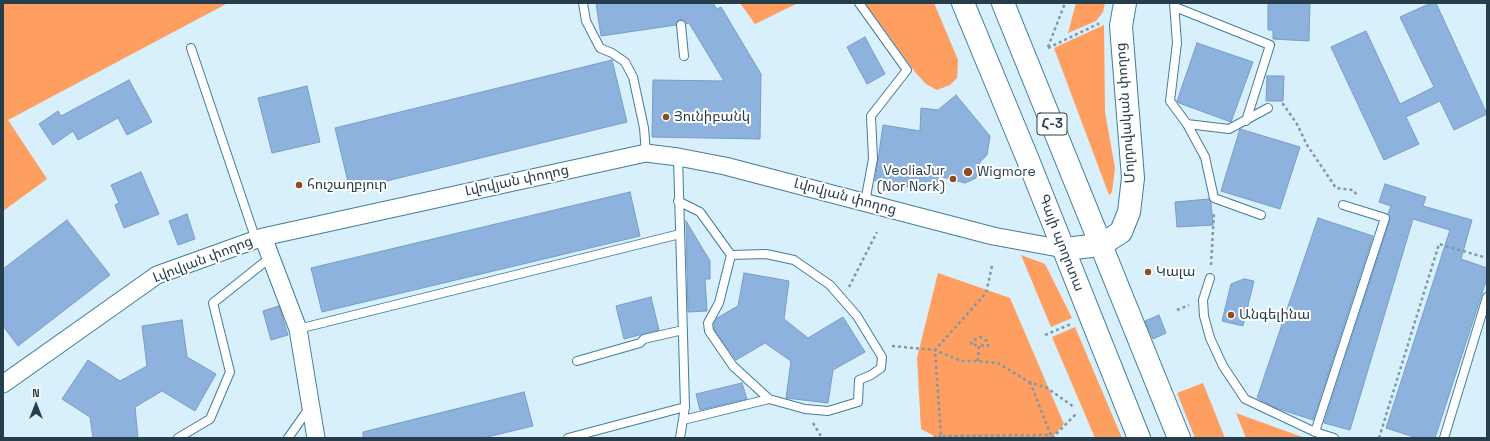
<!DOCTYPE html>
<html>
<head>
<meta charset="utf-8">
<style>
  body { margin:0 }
  #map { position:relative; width:1490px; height:441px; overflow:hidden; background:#d8effc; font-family:"Space Grotesk",sans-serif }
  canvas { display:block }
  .frame { position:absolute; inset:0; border:4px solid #263e4b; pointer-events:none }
  .north { position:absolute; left:16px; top:385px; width:40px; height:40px; -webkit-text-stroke:3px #fff; paint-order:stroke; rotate:0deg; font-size:11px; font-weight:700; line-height:16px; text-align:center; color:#263e4b }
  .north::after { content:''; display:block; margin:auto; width:14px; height:18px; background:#263e4b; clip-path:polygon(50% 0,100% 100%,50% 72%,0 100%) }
</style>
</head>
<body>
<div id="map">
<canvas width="1490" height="441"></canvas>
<div class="frame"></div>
<div class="north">N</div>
</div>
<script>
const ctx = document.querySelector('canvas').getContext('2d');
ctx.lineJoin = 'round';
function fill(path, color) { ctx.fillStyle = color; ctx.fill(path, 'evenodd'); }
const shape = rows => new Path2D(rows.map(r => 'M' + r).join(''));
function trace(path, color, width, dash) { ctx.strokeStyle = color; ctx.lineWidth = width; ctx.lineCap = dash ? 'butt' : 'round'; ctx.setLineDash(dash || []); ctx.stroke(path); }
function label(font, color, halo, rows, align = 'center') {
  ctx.font = font + ' "Space Grotesk","Noto Sans Armenian",sans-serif'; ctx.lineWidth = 4; ctx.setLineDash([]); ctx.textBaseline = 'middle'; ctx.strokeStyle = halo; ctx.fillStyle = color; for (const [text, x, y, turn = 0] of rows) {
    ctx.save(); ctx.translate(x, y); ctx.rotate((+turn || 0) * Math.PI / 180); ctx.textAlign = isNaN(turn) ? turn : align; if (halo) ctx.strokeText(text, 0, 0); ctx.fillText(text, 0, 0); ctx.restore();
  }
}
const green = shape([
  [3,3,228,3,8,120,47,179,3,211],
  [740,3,798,3,755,24],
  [865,3,934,3,958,60,957,78,950,85,937,90,926,84,915,72],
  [1076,3,1105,3,1103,12,1096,21,1068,33],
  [1104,25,1105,112,1115,168,1112,192,1109,195,1054,48],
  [1021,255,1045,264,1072,318,1051,327],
  [938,273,1010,298,1064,424,1052,438,938,438,921,429,917,358],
  [1075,327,1122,438,1095,438,1052,337],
  [1203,383,1225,438,1195,438,1177,393],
  [1236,413,1305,438,1246,438]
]);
const building = shape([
  [596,3,713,3,717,9,721,7,761,74,760,139,652,137,653,80,724,81,689,23,686,24,684,20,678,20,676,25,601,36,596,3],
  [1268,3,1310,3,1309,41,1273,39,1273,30,1268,30,1268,3],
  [1431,3,1436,3,1487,114,1454,130,1440,101,1406,117,1419,144,1384,160,1331,47,1366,31,1400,104,1434,87,1400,17,1431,3],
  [865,37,885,74,867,84,847,47,865,37],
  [1197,43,1253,62,1231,122,1179,103,1177,101,1197,43],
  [612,60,627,122,350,190,335,128,612,60],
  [1267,76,1284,76,1283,101,1266,101,1267,76],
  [129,80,152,122,127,135,118,118,78,140,73,131,53,145,39,124,58,111,61,116,129,80],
  [307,86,320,142,272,153,258,98,307,86],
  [956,95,990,136,987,155,980,162,976,178,965,183,939,176,937,186,916,188,875,181,883,125,920,131,921,108,938,110,956,95],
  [1240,129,1300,147,1280,209,1221,191,1240,129],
  [141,172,159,214,124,228,115,205,119,203,111,185,141,172],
  [1385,184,1426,197,1423,206,1472,220,1461,259,1487,268,1487,278,1435,438,1417,438,1386,428,1450,230,1413,219,1350,430,1324,423,1390,220,1388,214,1391,206,1379,202,1385,184],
  [630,192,640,236,322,312,311,268,630,192],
  [1209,199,1211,203,1213,225,1177,227,1175,202,1209,199],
  [187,214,195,239,178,245,169,221,187,214],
  [1318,218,1373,236,1313,420,1276,408,1257,398,1318,218],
  [67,220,110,275,18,346,3,326,3,269,67,220],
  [686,221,710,261,710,279,705,279,707,311,688,312,686,221],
  [744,273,789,281,784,319,808,338,843,317,865,352,833,370,828,403,786,398,791,361,765,343,736,360,714,329,714,324,717,318,738,306,744,273],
  [1244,279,1254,281,1243,326,1222,321,1231,284,1244,279],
  [651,297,659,330,624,339,616,306,651,297],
  [279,306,288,335,271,340,263,311,279,306],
  [1159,315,1166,333,1153,339,1145,321,1159,315],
  [182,320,187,357,216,374,195,411,162,391,135,407,138,438,93,438,90,417,62,399,88,360,120,381,147,366,142,326,182,320],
  [742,383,747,399,700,410,696,394,742,383],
  [524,392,533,426,483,438,363,438,363,432,524,392]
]);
const path = shape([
  [1048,47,1065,3],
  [1048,48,1100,23],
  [1282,104,1283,104,1297,124,1307,145,1336,188,1353,190,1357,195],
  [1211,265,1214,212],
  [992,266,986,293,935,350,941,436,1051,435],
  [849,287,877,232],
  [1177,310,1189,305],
  [1045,335,1071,324],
  [892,346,935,350,961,361,978,361,998,363,1029,382,1047,388,1074,407],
  [978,361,979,345,988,346,987,341,980,337,972,341,971,345,979,345],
  [1030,382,1052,438],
  [813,423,822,438],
  [933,438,941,436],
  [1052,438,1076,414],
  [1379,438,1439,244,1487,258]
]);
const lane = shape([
  [583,3,586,21,600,48,612,53,625,62,633,77,644,128,646,153],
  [859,3,907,70,871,116,873,159,865,202],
  [1174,3,1177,43,1170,101,1187,124,1205,157,1214,198,1261,215],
  [1175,7,1270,45,1246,121],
  [681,25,684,56],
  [191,48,256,240],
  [1187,124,1229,129,1268,108],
  [678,157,685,407,680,438],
  [678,201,700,212,731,255,766,254,794,260,830,285,857,316,882,357,881,368,871,375,859,380,858,402,828,411,805,409,769,399,683,420],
  [731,255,719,303,708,323,709,331,733,366,769,399],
  [1210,278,1203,300,1204,316,1210,338,1223,366,1245,399,1315,432,1334,438],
  [298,329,680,234],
  [577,361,640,343,644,339,683,330],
  [1315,432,1385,218,1343,205],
  [178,438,210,419,230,372,213,303,271,257],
  [288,438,310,407],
  [568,438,685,407],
  [1444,438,1487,297]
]);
const street = shape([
  [263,237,298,329,316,438],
  [3,384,157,275,263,237,646,153,678,157,725,166,993,236,1064,249]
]);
const secondary = shape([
  [1064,249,1101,245,1121,232,1129,212,1133,178,1121,26,1125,3]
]);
const primary = shape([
  [963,3,1026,155,1139,438],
  [1003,3,1179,438]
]);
const markers = [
  [666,117,4,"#8f4c1c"],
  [968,172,5,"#8f4c1c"],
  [953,179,4,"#8f4c1c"],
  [299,185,4,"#8f4c1c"],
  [1148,272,4,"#8f4c1c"],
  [1231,315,4,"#8f4c1c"]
];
const shields = [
  [1052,124,30]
];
const shieldNames = [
  ["Հ-3",1052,124]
];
const streetNames = [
  ["Մոլդովական փողոց",1126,113,-94],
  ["Լվովյան փողոց",517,181,-12],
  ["Լվովյան փողոց",845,197,15],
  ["Գայի պողոտա",1061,243,69],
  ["Լվովյան փողոց",203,260,-21]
];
const poiNames = [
  ["Յունիբանկ",674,117],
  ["VeoliaJur",945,171,"right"],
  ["(Nor Nork)",945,187,"right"],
  ["Wigmore",977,172],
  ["հուշաղբյուր",307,185],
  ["Կալա",1156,272],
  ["Անգելինա",1239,315]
];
fill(green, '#fe9e60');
fill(building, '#8db2de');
trace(building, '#779cc7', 1);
trace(lane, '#437d9a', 10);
trace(street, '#437d9a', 19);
trace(secondary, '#437d9a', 24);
trace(primary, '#437d9a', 24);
trace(path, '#8198a5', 2.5, [3, 3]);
trace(lane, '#fff', 8);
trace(street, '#fff', 17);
trace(secondary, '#fff', 22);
trace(primary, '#fff', 22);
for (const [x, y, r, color] of markers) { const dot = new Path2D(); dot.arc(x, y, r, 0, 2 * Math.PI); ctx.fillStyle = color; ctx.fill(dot); trace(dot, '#fff', 1.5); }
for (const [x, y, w] of shields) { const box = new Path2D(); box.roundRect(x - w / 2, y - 11, w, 22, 3); ctx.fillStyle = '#fff'; ctx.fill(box); trace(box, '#263e4b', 1); }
label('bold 13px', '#263e4b', null, shieldNames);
label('14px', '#263e4b', '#fff', streetNames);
label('14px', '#263e4b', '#fff', poiNames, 'left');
</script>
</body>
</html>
